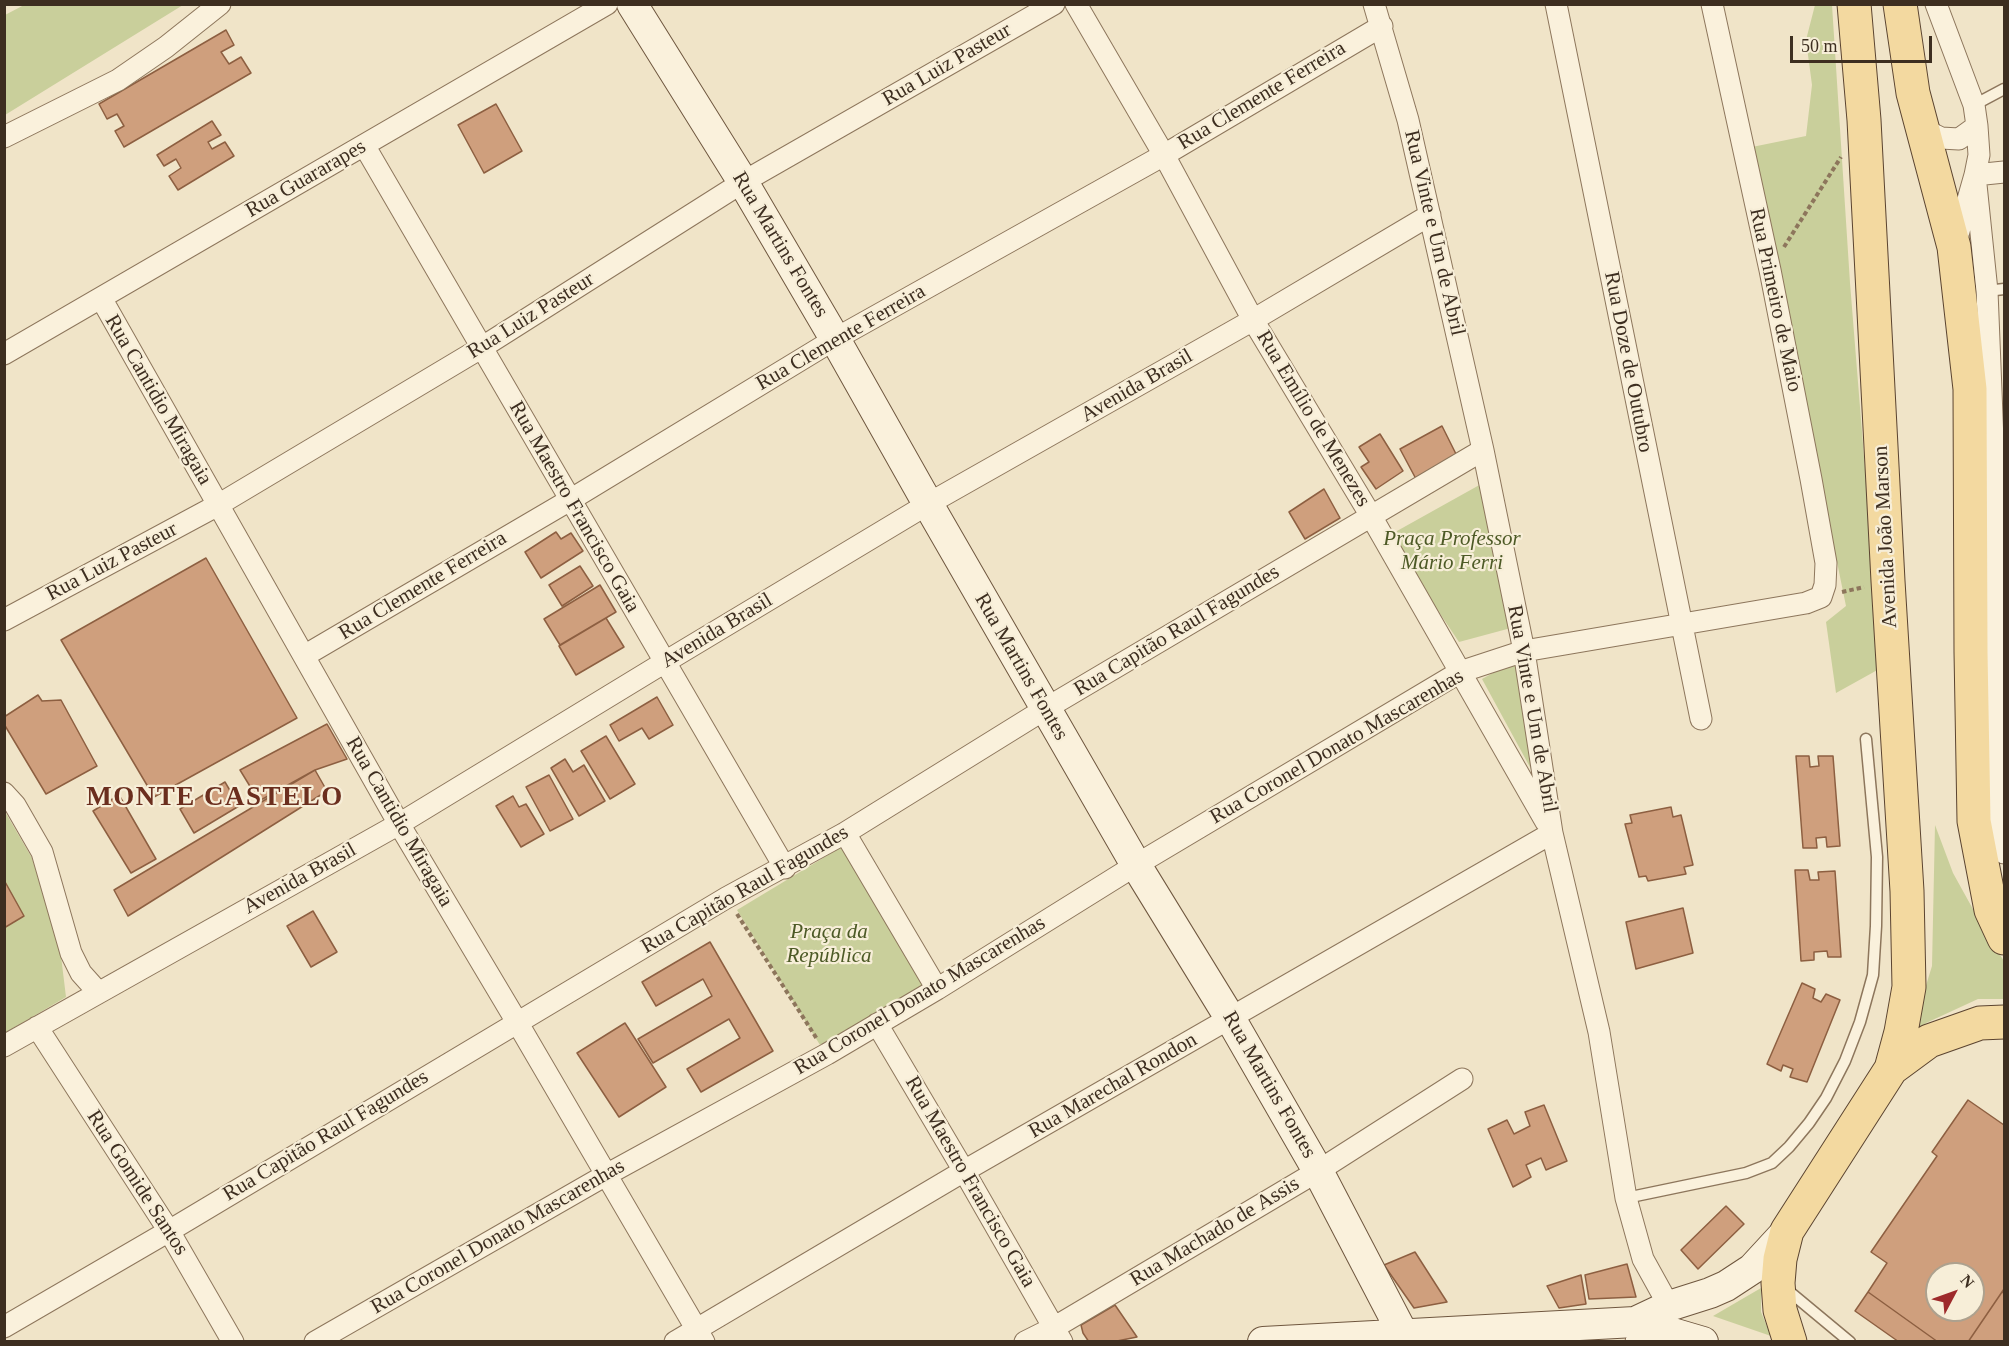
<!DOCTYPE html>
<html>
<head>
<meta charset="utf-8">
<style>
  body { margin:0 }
  #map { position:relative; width:2009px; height:1346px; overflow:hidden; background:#f0e4c8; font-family:"Times New Roman",serif }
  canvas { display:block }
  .frame { position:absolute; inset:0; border:6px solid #3d2e20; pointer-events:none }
  .north { position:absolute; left:1925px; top:1262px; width:60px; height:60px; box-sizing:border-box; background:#f7eed8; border:2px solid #ada18e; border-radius:50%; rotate:49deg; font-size:16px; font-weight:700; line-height:24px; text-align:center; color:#3d2e20 }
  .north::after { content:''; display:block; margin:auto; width:21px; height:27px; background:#9e2a2b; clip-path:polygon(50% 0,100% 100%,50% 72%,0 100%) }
  .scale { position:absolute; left:1790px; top:36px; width:142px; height:27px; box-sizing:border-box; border:3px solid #3d2e20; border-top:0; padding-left:8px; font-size:18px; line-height:21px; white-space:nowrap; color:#3d2e20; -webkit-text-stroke:4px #f7eed8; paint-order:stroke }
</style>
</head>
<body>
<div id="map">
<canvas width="2009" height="1346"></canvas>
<div class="frame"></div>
<div class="north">N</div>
<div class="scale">50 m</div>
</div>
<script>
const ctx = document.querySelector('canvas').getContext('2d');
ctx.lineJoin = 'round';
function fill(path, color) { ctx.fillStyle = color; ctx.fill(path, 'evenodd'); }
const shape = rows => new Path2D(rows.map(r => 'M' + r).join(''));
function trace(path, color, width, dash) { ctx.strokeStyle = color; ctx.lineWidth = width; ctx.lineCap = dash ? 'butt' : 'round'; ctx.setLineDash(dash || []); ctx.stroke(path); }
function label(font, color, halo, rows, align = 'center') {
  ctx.font = font + ' "Times New Roman",serif'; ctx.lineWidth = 4.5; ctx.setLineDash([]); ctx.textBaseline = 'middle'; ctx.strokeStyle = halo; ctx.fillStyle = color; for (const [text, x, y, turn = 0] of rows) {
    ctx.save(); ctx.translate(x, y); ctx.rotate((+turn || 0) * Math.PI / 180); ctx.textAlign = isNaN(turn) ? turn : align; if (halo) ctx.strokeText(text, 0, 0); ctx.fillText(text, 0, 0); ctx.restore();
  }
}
const green = shape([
  [26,4,183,4,183,5,5,115,5,15],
  [1815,5,1832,5,1850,283,1881,668,1836,693,1826,622,1846,606,1752,147,1806,136,1812,85,1806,40],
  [1483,483,1511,628,1459,642,1388,536],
  [1520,658,1537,780,1482,679],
  [4,810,32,858,61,956,66,997,5,1033],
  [1935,825,1953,873,1990,940,2004,961,2004,999,1978,999,1926,1023,1908,1044,1932,966],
  [843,846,925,985,820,1045,737,910],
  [1761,1288,1761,1312,1771,1336,1713,1316]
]);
const building = shape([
  [226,30,234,45,221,52,229,64,241,57,251,73,124,147,115,131,124,126,117,114,107,119,99,104,226,30],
  [496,104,522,151,484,173,458,125,496,104],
  [212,121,221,135,208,142,212,149,225,142,234,156,178,190,169,176,181,168,176,159,164,166,157,155,212,121],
  [1442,426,1457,456,1416,479,1400,449,1442,426],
  [1380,434,1403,471,1376,489,1361,467,1369,462,1359,447,1380,434],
  [1324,489,1340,518,1305,539,1289,512,1324,489],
  [556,532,561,539,571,533,583,551,541,578,525,552,556,532],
  [206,558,297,718,154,797,61,640,206,558],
  [580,566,593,586,562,606,549,585,580,566],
  [600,585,616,612,560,645,544,619,600,585],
  [606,618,624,647,576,675,559,646,606,618],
  [38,695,42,701,61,700,97,766,46,794,4,724,4,717,38,695],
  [657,697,673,725,649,739,642,728,619,741,610,725,657,697],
  [327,724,347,759,315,770,259,801,240,770,327,724],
  [606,736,635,784,610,799,581,751,606,736],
  [1796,756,1809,756,1810,767,1819,766,1818,756,1833,756,1840,846,1827,847,1826,837,1816,838,1817,848,1803,848,1796,756],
  [565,759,573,772,584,765,605,801,579,816,551,768,565,759],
  [315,770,327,791,128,916,114,890,315,770],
  [549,775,573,819,550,831,526,787,549,775],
  [225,782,239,806,194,833,180,809,225,782],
  [119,795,156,859,131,873,93,811,119,795],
  [513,796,519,807,526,804,544,834,521,847,496,806,513,796],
  [1671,807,1673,817,1681,815,1693,865,1684,867,1686,874,1648,881,1646,876,1639,877,1625,824,1632,823,1630,815,1671,807],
  [1795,870,1808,870,1810,880,1819,880,1818,872,1835,871,1841,957,1828,957,1827,951,1814,952,1814,960,1801,961,1795,870],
  [4,880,24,916,4,928,4,880],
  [1683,908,1693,953,1636,969,1626,922,1683,908],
  [313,911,337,952,311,967,287,926,313,911],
  [710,942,773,1051,701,1092,687,1069,740,1038,729,1019,653,1063,638,1039,712,996,703,979,656,1006,642,982,710,942],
  [1802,983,1815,989,1813,998,1821,1002,1826,994,1840,1000,1807,1082,1790,1077,1793,1069,1783,1065,1781,1071,1767,1064,1802,983],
  [625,1023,666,1087,619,1117,577,1053,625,1023],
  [1968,1100,2004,1125,2004,1289,1968,1342,1938,1342,1868,1292,1887,1263,1871,1252,1937,1156,1932,1152,1968,1100],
  [1937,1274,1973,1274,1973,1310,1937,1310,1937,1274],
  [1544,1105,1567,1161,1546,1170,1541,1158,1526,1165,1531,1177,1513,1187,1488,1129,1507,1120,1514,1134,1530,1126,1525,1112,1544,1105],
  [1726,1206,1744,1224,1698,1269,1681,1250,1726,1206],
  [1415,1252,1447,1302,1414,1308,1384,1265,1415,1252],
  [1627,1264,1636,1297,1589,1299,1585,1275,1627,1264],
  [1581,1275,1586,1304,1559,1308,1547,1286,1581,1275],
  [1868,1292,1938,1342,1899,1342,1855,1311,1868,1292],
  [2002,1292,2004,1293,2004,1342,1968,1342,2002,1292],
  [1115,1305,1137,1337,1112,1342,1089,1342,1083,1333,1081,1325,1115,1305]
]);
const path = shape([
  [1784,247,1841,157],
  [1842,592,1864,587],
  [737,914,817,1039]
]);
const lane = shape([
  [1974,105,2004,89],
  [1987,291,2004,289],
  [1626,1198,1746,1173,1772,1163,1789,1147,1809,1123,1826,1098,1845,1061,1860,1022,1873,975,1876,926,1877,857,1866,739],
  [1785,1288,1850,1342]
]);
const street = shape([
  [1076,4,1164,155,1253,320,1371,516,1546,822],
  [1374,4,1408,120,1483,450,1524,651,1552,833,1599,1032,1626,1198,1643,1259,1669,1306],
  [1556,4,1701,719],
  [1936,4,1974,105,1977,126,1979,155,1975,175,1955,245],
  [1923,129,1941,138,1959,139,1977,126],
  [4,137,118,80,166,47,220,4],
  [364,145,785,868],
  [2004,172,1975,175,1987,291,1997,541,1994,663,1997,805,2004,853],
  [101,298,399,824,517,1022,704,1342],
  [4,354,607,4],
  [4,620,218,505,481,348,743,182,1054,4],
  [304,656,570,500,835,339,1164,155,1382,26],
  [4,793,15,805,42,852,71,953,81,973,98,992],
  [845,833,937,989],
  [877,1024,964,1171,1062,1342],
  [37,1027,169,1231,233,1342],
  [4,1046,399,824,665,662,928,504,1253,320,1430,215],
  [4,1327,169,1231,726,898,845,833,1045,709,1483,450],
  [315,1342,606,1175,827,1054,937,989,1136,865,1460,672,1524,651,1806,603,1821,597,1825,585,1826,563,1811,479,1770,270,1712,4],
  [675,1342,964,1171,1552,833],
  [1025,1342,1055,1327,1318,1171,1462,1079],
  [1636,1342,1652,1327]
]);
const secondary = shape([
  [632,4,743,182,835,339,928,504,1136,865,1230,1018,1318,1171,1403,1334],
  [1635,1322,1669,1306,1710,1293,1726,1286,1752,1269,1787,1231],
  [1263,1342,1635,1322,1703,1342]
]);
const primary = shape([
  [1854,4,1864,120,1888,581,1907,891,1909,987,1901,1032,1891,1069],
  [1900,4,1913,93,1954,247,1970,389,1971,652,1974,821,1991,910,2004,938],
  [1790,1342,1780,1310,1778,1283,1780,1259,1787,1231,1891,1069,1929,1041,1980,1023,2004,1022]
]);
const streetNames = [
  ["Rua Luiz Pasteur",947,65,-30],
  ["Rua Clemente Ferreira",1262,96,-31],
  ["Rua Guararapes",306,179,-30],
  ["Rua Vinte e Um de Abril",1434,233,77],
  ["Rua Martins Fontes",780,245,59],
  ["Rua Primeiro de Maio",1775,300,78],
  ["Rua Luiz Pasteur",531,316,-32],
  ["Rua Clemente Ferreira",841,338,-30],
  ["Rua Doze de Outubro",1628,362,79],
  ["Avenida Brasil",1137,386,-30],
  ["Rua Cantidio Miragaia",158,400,60],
  ["Rua Emílio de Menezes",1313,419,59],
  ["Rua Maestro Francisco Gaia",574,507,60],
  ["Avenida João Marson",1886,537,-93],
  ["Rua Luiz Pasteur",112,562,-28],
  ["Rua Clemente Ferreira",423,586,-31],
  ["Avenida Brasil",717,631,-31],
  ["Rua Capitão Raul Fagundes",1177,631,-31],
  ["Rua Martins Fontes",1021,667,60],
  ["Rua Vinte e Um de Abril",1532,709,80],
  ["Rua Coronel Donato Mascarenhas",1337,747,-30],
  ["Rua Cantidio Miragaia",399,822,60],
  ["Avenida Brasil",300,879,-29],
  ["Rua Capitão Raul Fagundes",745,890,-30],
  ["Rua Coronel Donato Mascarenhas",920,996,-31],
  ["Rua Martins Fontes",1269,1085,60],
  ["Rua Marechal Rondon",1113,1086,-30],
  ["Rua Capitão Raul Fagundes",326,1136,-31],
  ["Rua Maestro Francisco Gaia",970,1182,60],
  ["Rua Gomide Santos",137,1183,57],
  ["Rua Machado de Assis",1215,1232,-31],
  ["Rua Coronel Donato Mascarenhas",498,1237,-30]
];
const parkNames = [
  ["Praça Professor",1452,539],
  ["Mário Ferri",1452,563],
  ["Praça da",829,932],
  ["República",829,956]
];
const districtNames = [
  ["MONTE CASTELO",215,798]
];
fill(green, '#c9cf9b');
fill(building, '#cf9f7d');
trace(building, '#8d5f41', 1.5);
trace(lane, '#8d765c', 13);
trace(street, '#8d765c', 23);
trace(secondary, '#6f573f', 32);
trace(primary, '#5b4430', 35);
trace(path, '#8d765c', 4, [4.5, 3]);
trace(lane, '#faf1dc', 10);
trace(street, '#faf1dc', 21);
trace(secondary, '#faf1dc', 30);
trace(primary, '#f3d9a0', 33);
label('21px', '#3d2e20', '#f7eed8', streetNames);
label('italic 21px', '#4d5a26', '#f7eed8', parkNames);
ctx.letterSpacing = '1.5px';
label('bold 27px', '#6b2e1e', '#f7eed8', districtNames);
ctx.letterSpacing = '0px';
</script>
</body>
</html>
